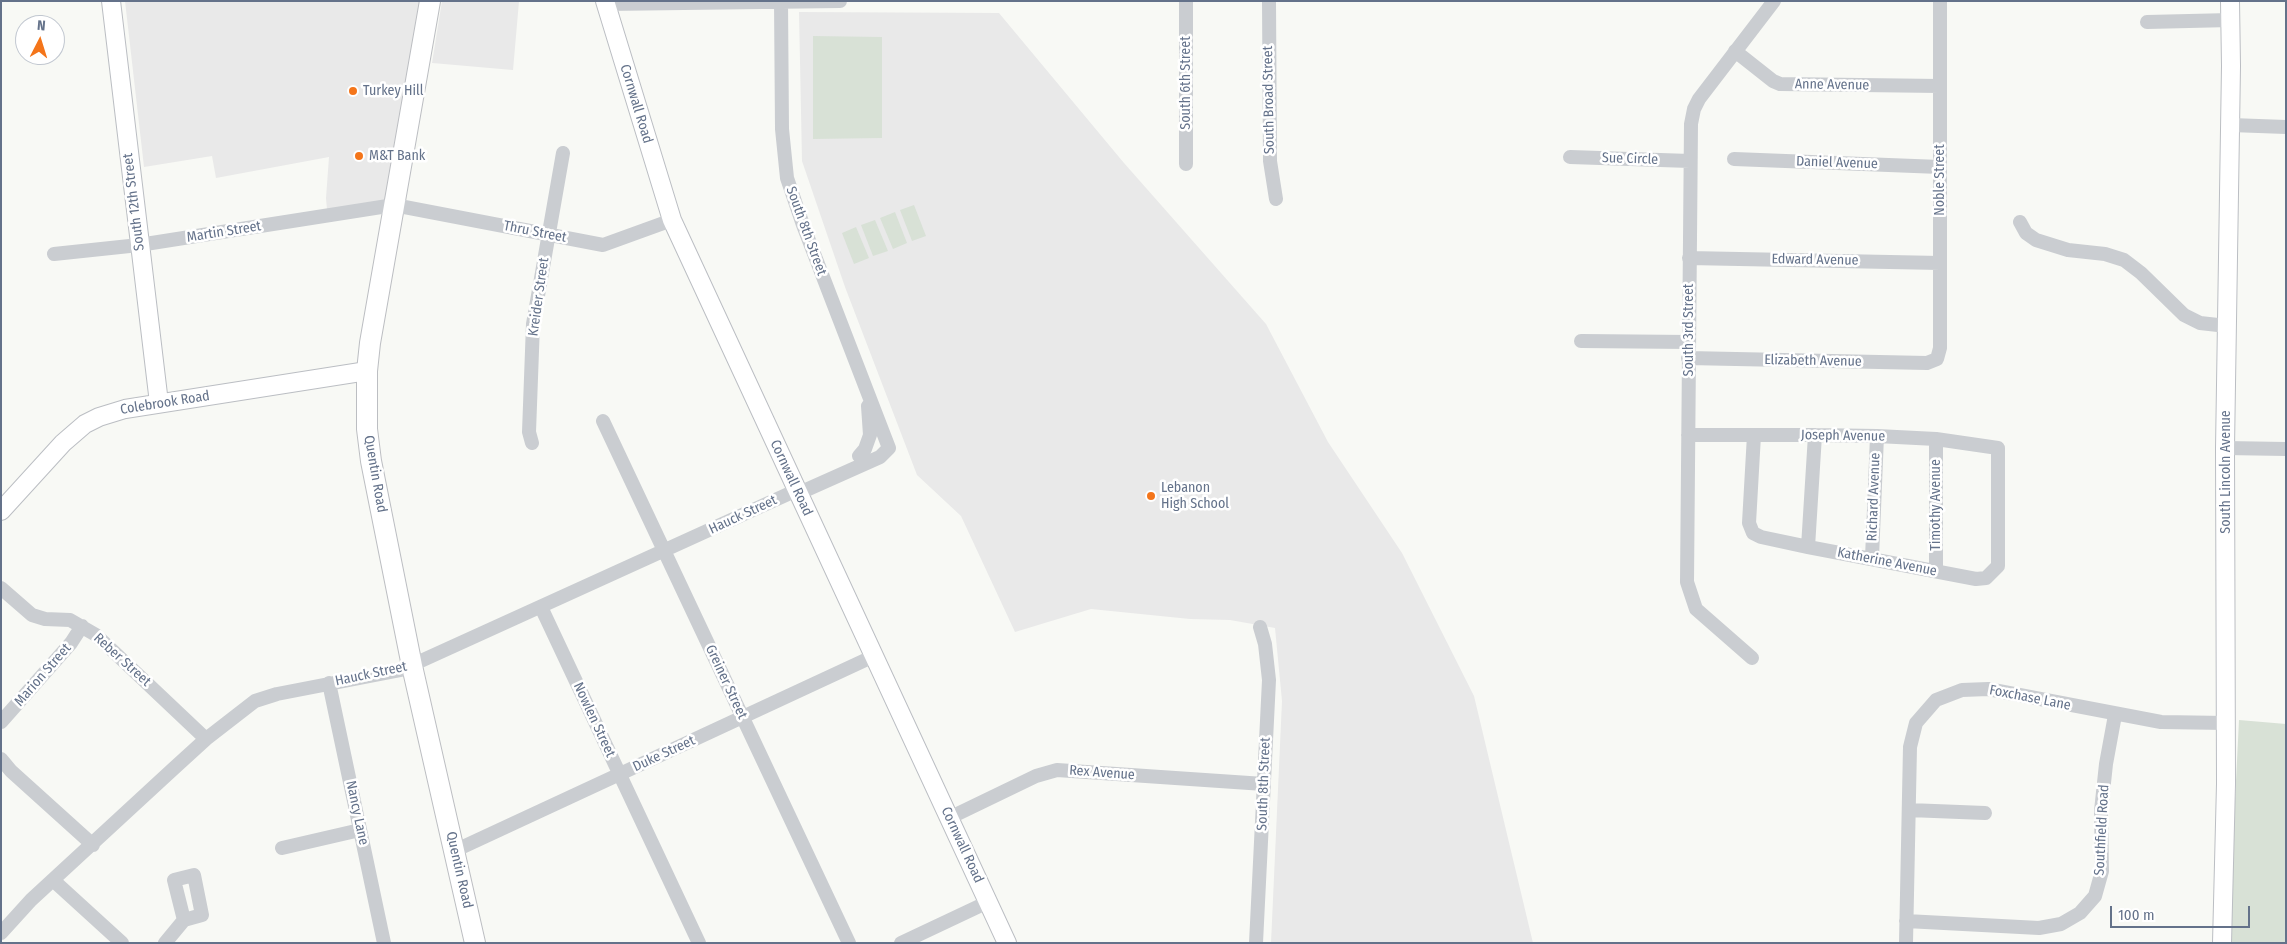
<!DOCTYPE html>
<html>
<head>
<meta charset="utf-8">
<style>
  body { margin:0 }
  #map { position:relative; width:2287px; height:944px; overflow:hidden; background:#f8f9f5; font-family:"Fira Sans Condensed",sans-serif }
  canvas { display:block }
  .frame { position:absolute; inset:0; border:2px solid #64728a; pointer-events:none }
  .north { position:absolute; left:15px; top:15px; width:50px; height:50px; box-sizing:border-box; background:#fff; border:1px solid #c1c7d0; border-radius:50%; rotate:5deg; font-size:14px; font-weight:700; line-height:20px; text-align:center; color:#64728a }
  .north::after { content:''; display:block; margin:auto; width:18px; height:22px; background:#f4751a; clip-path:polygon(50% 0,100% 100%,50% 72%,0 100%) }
  .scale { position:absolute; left:2110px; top:906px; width:140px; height:22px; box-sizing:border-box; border:2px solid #64728a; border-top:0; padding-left:6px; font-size:15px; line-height:18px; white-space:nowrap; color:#64728a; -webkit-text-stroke:4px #fff; paint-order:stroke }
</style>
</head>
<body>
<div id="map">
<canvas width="2287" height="944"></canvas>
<div class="frame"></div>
<div class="north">N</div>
<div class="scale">100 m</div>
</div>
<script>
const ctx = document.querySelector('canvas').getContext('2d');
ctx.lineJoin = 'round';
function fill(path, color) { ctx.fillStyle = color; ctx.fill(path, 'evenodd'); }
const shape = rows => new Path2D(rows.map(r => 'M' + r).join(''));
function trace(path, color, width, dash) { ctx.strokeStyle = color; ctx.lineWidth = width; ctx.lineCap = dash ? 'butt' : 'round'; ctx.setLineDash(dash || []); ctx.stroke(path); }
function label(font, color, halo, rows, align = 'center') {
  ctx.font = font + ' "Fira Sans Condensed",sans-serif'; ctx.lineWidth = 5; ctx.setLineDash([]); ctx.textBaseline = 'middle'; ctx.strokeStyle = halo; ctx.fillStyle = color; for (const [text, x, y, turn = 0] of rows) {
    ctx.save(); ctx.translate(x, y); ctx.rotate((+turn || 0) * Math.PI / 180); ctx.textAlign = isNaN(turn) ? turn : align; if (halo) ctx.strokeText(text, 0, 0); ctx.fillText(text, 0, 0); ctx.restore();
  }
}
const built = shape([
  [125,1,424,1,385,202,327,210,326,198,329,157,216,178,212,156,144,167],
  [442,1,519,1,513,70,432,63],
  [799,12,999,13,1124,163,1266,324,1328,442,1402,553,1474,696,1533,943,1271,943,1282,701,1275,628,1230,620,1190,619,1091,609,1015,632,961,516,917,475,845,287,802,161]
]);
const green = shape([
  [813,36,882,37,882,138,813,139],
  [914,205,926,236,912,241,900,210],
  [895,212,907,243,893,249,880,218],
  [875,220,888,251,873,256,861,225],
  [856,227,869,258,854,264,842,233],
  [2239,720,2286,724,2286,943,2228,943]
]);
const minor = shape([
  [781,1,782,129,787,178,803,225,889,448],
  [1269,1,1270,161,1276,199],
  [606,4,840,1],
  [2147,22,2231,20],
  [1735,51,1773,81,1780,84,1940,86],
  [2231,125,2286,127],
  [1570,157,1690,161],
  [1734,159,1940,167],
  [1186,164,1186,1],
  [2020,222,2026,233,2036,240,2068,250,2105,254,2124,260,2141,273,2184,315,2200,323,2227,326],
  [54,254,139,245,394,205,603,245,672,220],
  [1689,258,1940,263],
  [1581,341,1689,342],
  [1688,358,1927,363,1937,359,1940,348,1940,1],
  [603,421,849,943],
  [1688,435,1815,435,1877,436,1936,439,1998,448,1998,566,1986,578,1976,579,1808,547,1761,537,1753,533,1749,523,1754,435],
  [532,443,529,432,533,324,563,153],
  [2225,448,2286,449],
  [859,456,865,449,870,435,868,406],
  [1808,547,1815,435],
  [1872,558,1877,436],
  [1936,571,1936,439],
  [1,588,32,615,45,619,70,620,96,635,206,739],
  [541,607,699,943],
  [1752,658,1696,609,1687,582,1691,124,1694,109,1699,99,1774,1],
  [329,683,384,943],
  [1,722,71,643,82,626],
  [1,759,11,771,93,845],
  [1909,810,1985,813],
  [949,818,1036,776,1057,770,1264,784],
  [282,848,360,830],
  [454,851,874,656],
  [54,881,122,943],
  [1906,921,2039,928,2061,924,2080,913,2095,896,2102,871,2101,811,2106,764,2115,715],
  [1,933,31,900,172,770,206,739,255,701,277,694,401,670,797,490,806,490,880,457,889,448],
  [165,943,184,920,202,915,194,875,174,880,184,920],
  [901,943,988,902],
  [1256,943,1269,680,1265,644,1260,627],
  [1906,943,1910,747,1916,723,1936,700,1962,690,1988,689,2161,722,2226,723]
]);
const major = shape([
  [111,1,159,403],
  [605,1,672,220,1007,943],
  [1,511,63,443,85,424,99,417,125,409,367,371],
  [2222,943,2226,784,2225,448,2231,66,2230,1]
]);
const highway = shape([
  [430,1,370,343,367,371,367,429,371,461,412,666,475,943]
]);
const markers = [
  [353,91,5,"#f4751a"],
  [359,156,5,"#f4751a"],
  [1151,496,5,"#f4751a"]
];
const streetNames = [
  ["South 6th Street",1186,83,-90],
  ["Anne Avenue",1832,85,1],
  ["South Broad Street",1269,100,-91],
  ["Cornwall Road",636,104,73],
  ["Sue Circle",1630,159,2],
  ["Daniel Avenue",1837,163,2],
  ["Noble Street",1940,180,-90],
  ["South 12th Street",134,202,-97],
  ["South 8th Street",806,231,70],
  ["Martin Street",224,232,-9],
  ["Thru Street",535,232,11],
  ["Edward Avenue",1815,260,1],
  ["Kreider Street",539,297,-82],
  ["South 3rd Street",1689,330,-90],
  ["Elizabeth Avenue",1813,361,1],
  ["Colebrook Road",165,403,-9],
  ["Joseph Avenue",1843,436,1],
  ["South Lincoln Avenue",2226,472,-90],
  ["Quentin Road",375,474,80],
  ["Cornwall Road",791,478,65],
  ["Richard Avenue",1874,497,-88],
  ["Timothy Avenue",1936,505,-90],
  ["Hauck Street",743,515,-25],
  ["Katherine Avenue",1887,562,11],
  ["Reber Street",122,660,42],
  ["Hauck Street",371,674,-12],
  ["Marion Street",43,675,-49],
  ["Greiner Street",726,682,65],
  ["Foxchase Lane",2030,698,11],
  ["Nowlen Street",594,720,65],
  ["Duke Street",664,754,-25],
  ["Rex Avenue",1102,773,4],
  ["South 8th Street",1264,784,-88],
  ["Nancy Lane",357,813,78],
  ["Southfield Road",2102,830,-87],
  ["Cornwall Road",962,845,65],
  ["Quentin Road",459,870,77]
];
const poiNames = [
  ["Turkey Hill",363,91],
  ["M&T Bank",369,156],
  ["Lebanon",1161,488],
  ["High School",1161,504]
];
fill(built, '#e9e9e9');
fill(green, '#d8e1d6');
trace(major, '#bbbec3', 20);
trace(highway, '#bcbec2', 22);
trace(minor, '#cacdd1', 14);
trace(major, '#fff', 18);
trace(highway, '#fff', 20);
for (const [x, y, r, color] of markers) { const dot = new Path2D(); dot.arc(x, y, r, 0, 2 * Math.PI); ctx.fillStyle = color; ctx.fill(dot); trace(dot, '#fff', 2); }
label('14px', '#64728a', '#fff', streetNames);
label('14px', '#64728a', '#fff', poiNames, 'left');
</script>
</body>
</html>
